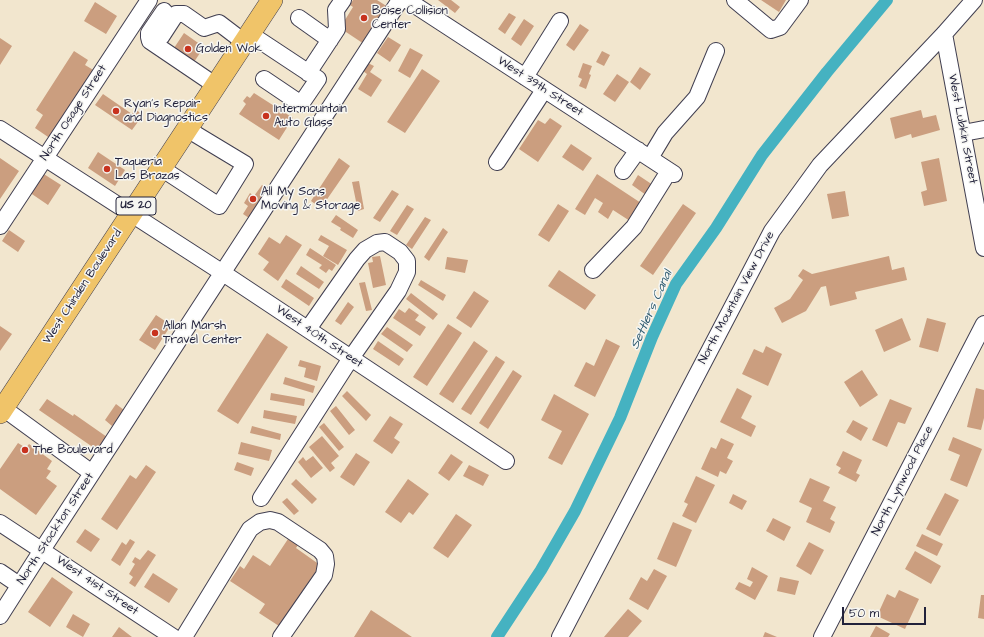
<!DOCTYPE html>
<html>
<head>
<meta charset="utf-8">
<style>
  body { margin:0 }
  #map { position:relative; width:984px; height:637px; overflow:hidden; background:#f2e6ce; font-family:"Architects Daughter",sans-serif }
  canvas { display:block }
  .scale { position:absolute; left:842px; top:607px; width:84px; height:18px; box-sizing:border-box; border:2px solid #22223b; border-top:0; padding-left:5px; font-size:12px; line-height:14px; white-space:nowrap; color:#22223b; -webkit-text-stroke:3px #f6f6f2; paint-order:stroke }
</style>
</head>
<body>
<div id="map">
<canvas width="984" height="637"></canvas>
<div class="scale">50 m</div>
</div>
<script>
const ctx = document.querySelector('canvas').getContext('2d');
ctx.lineJoin = 'round';
const shape = rows => new Path2D(rows.map(r => 'M' + r).join(''));
function trace(path, color, width, dash) { ctx.strokeStyle = color; ctx.lineWidth = width; ctx.lineCap = dash ? 'butt' : 'round'; ctx.setLineDash(dash || []); ctx.stroke(path); }
function fill(path, color) { ctx.fillStyle = color; ctx.fill(path, 'evenodd'); }
function label(font, color, halo, rows, align = 'center') {
  ctx.font = font + ' "Architects Daughter",sans-serif'; ctx.lineWidth = 3; ctx.setLineDash([]); ctx.textBaseline = 'middle'; ctx.strokeStyle = halo; ctx.fillStyle = color; for (const [text, x, y, turn = 0] of rows) {
    ctx.save(); ctx.translate(x, y); ctx.rotate((+turn || 0) * Math.PI / 180); ctx.textAlign = isNaN(turn) ? turn : align; if (halo) ctx.strokeText(text, 0, 0); ctx.fillText(text, 0, 0); ctx.restore();
  }
}
const canal = shape([
  [497,637,541,570,575,511,620,418,652,337,676,284,716,228,762,155,827,72,887,0]
]);
const building = shape([
  [353,0,377,0,388,7,364,44,340,28,353,7,350,5],
  [438,0,451,0,460,7,455,13],
  [761,0,786,0,779,12],
  [95,2,117,16,106,34,84,21],
  [509,13,516,17,505,34,498,29],
  [524,19,534,26,521,46,511,39],
  [580,24,589,30,574,51,566,45],
  [184,33,204,47,192,65,172,51],
  [388,37,401,45,390,62,377,53],
  [0,38,12,46,0,65],
  [410,48,423,55,410,78,398,71],
  [74,51,88,60,85,65,95,71,51,139,35,128,43,115,36,110],
  [602,51,610,55,604,66,596,62],
  [368,63,374,66,370,72,382,80,371,97,358,89,367,74,363,71],
  [583,63,592,66,589,74,591,75,586,89,579,86,582,79,578,77],
  [640,67,651,74,640,90,630,82],
  [422,69,440,81,405,133,387,122],
  [617,74,629,82,615,102,603,94],
  [254,93,293,118,279,140,239,114,246,104,243,101,247,96,250,98],
  [103,94,132,114,135,109,143,115,132,130,95,105],
  [921,110,923,118,936,115,940,130,912,138,911,134,895,139,890,118],
  [550,118,562,126,538,162,519,149,538,120,545,124],
  [571,144,592,158,583,171,562,157],
  [98,152,125,170,115,186,88,168],
  [0,158,19,171,0,199],
  [339,158,350,166,321,208,311,201],
  [939,158,947,201,924,206,921,192,927,190,921,162],
  [39,171,61,185,48,205,26,190],
  [597,174,641,203,630,221,613,210,608,219,598,212,603,203,595,198,585,215,575,209],
  [638,175,653,185,646,195,632,185],
  [359,181,364,209,358,211,352,182],
  [262,185,268,189,249,218,243,214,248,206,244,203,250,193,254,196],
  [392,190,399,194,380,222,373,218],
  [845,191,849,216,832,219,827,194],
  [558,204,569,211,549,242,538,235],
  [683,204,696,213,653,275,640,266],
  [407,205,414,209,397,235,390,231],
  [336,215,358,230,353,238,340,230,341,228,331,222],
  [425,217,431,220,412,249,406,245],
  [443,228,448,232,429,261,424,257],
  [9,230,25,241,18,252,2,241],
  [286,235,302,245,278,281,263,270,269,262,258,254,269,237,280,244],
  [321,235,347,250,338,265,323,256,329,246,318,240],
  [310,248,336,265,332,271,329,269,326,273,319,268,322,265,306,255],
  [380,256,386,285,373,288,368,263,373,262,372,257],
  [889,256,892,270,904,267,907,280,855,292,857,299,830,306,826,286,821,287,806,311,782,323,774,308,790,299,803,280,798,276,803,269,812,274],
  [447,257,468,260,465,273,445,269],
  [301,266,324,282,319,289,296,274],
  [559,270,596,295,585,310,548,286],
  [286,279,314,298,309,306,281,287],
  [421,280,446,295,443,301,418,285],
  [365,282,372,310,366,311,359,283],
  [474,291,489,301,471,328,456,318],
  [411,293,438,314,433,320,406,299],
  [348,302,354,307,341,325,335,321],
  [409,308,419,315,415,320,426,327,420,336,393,318,399,309,405,313],
  [156,315,171,325,155,350,139,340],
  [902,318,911,340,884,352,875,330],
  [927,318,946,323,938,352,919,347],
  [448,324,462,333,427,386,413,377],
  [0,326,12,334,0,351],
  [387,327,413,345,407,352,381,334],
  [267,333,288,347,238,424,217,411],
  [606,339,620,346,595,397,574,386,586,362,594,366],
  [378,341,404,359,399,366,373,349],
  [474,341,488,351,453,403,439,394],
  [766,346,782,354,768,386,742,374,754,349,763,353],
  [496,356,505,362,471,415,461,409],
  [300,360,321,366,317,381,304,377,306,368,298,366],
  [513,370,522,376,488,429,479,423],
  [862,370,878,395,860,407,844,382],
  [285,377,315,386,313,393,283,384],
  [737,388,752,396,741,418,756,426,751,437,720,422],
  [976,388,984,390,984,418,981,430,967,427],
  [347,391,371,415,366,421,342,396],
  [271,393,305,399,304,406,270,400],
  [554,394,589,414,562,465,548,458,562,431,541,420],
  [47,399,73,416,74,414,107,437,97,450,39,410],
  [890,399,912,408,905,424,898,422,887,447,872,440],
  [116,404,124,410,112,426,105,420],
  [336,406,355,430,349,435,330,411],
  [264,410,297,416,295,424,263,418],
  [390,416,403,424,394,438,400,442,392,454,373,441],
  [853,420,868,428,861,441,846,432],
  [324,423,344,447,339,451,319,427],
  [252,426,281,434,280,440,250,433],
  [322,436,339,456,331,463,335,468,330,472,309,447],
  [953,437,982,449,967,487,950,480,960,455,948,450],
  [721,438,734,444,727,458,733,461,726,474,720,471,718,477,701,469,711,447,716,449],
  [241,442,272,450,269,461,238,454],
  [18,443,26,448,29,444,52,461,47,469,51,471,46,478,57,486,36,515,0,489,0,469],
  [843,451,862,460,856,473,860,475,856,482,838,473,841,468,836,465],
  [356,453,370,462,354,486,340,477],
  [451,454,463,462,449,481,438,473],
  [313,456,323,468,311,478,298,462,303,457,306,461],
  [237,462,254,468,251,476,234,470],
  [146,465,156,472,117,530,101,519,130,475,136,479],
  [469,465,489,475,483,486,463,476],
  [696,476,715,485,696,523,682,516,688,504,684,502],
  [810,478,830,487,823,501,836,507,830,519,835,522,830,533,806,522,812,508,799,502],
  [296,479,317,499,312,504,291,484],
  [408,479,429,494,413,515,409,512,401,523,385,512],
  [945,493,959,500,940,536,926,529],
  [733,494,747,501,742,510,729,503],
  [287,498,299,511,294,515,282,502],
  [456,514,472,525,448,558,433,548],
  [773,518,791,527,784,541,766,531],
  [673,522,692,530,676,567,657,559],
  [85,529,100,539,91,552,76,542],
  [922,534,943,544,937,556,916,546],
  [130,539,135,542,120,566,111,560,122,542,126,545],
  [288,539,298,545,296,548,320,565,279,626,259,613,265,604,230,581,240,566,244,569,253,555,270,566],
  [809,542,824,550,811,575,796,566],
  [148,550,156,555,135,587,129,583,133,577,129,574,135,564,132,562,135,557,140,560],
  [915,551,941,566,931,584,905,569],
  [752,567,768,576,755,600,735,589,739,582,750,587,753,582,747,579],
  [654,569,667,576,648,610,629,599,641,577,647,581],
  [153,573,178,589,169,603,144,587],
  [52,577,73,592,50,627,28,612],
  [780,577,799,581,795,595,777,591],
  [899,590,919,599,905,629,877,616,887,594,895,598],
  [981,595,984,595,984,619,978,618],
  [628,609,642,621,628,637,604,637],
  [371,610,412,637,354,637],
  [73,614,90,624,83,637,66,627],
  [876,626,890,634,888,637,870,637],
  [119,627,132,637,112,637],
  [765,632,777,637,763,637]
]);
const minor = shape([
  [407,0,674,174],
  [735,0,771,30,780,27,800,0],
  [164,11,149,33,149,37,150,41,215,85],
  [299,18,330,40],
  [250,34,318,79,301,104,264,79],
  [944,34,984,248],
  [161,37,176,14,184,14,204,28,219,23,244,42],
  [308,73,337,29,336,10,343,0],
  [525,77,560,21],
  [0,129,223,273,506,461],
  [963,133,984,129],
  [650,158,665,133,697,97,716,51],
  [497,162,544,90],
  [161,168,219,206,245,164,187,129],
  [623,171,638,150],
  [0,226,149,0],
  [593,270,634,227,669,171],
  [3,408,92,473],
  [261,498,351,358,398,291,407,272,407,261,400,252,385,242,377,243,365,250,357,259,308,329],
  [0,523,173,637],
  [0,572,19,585],
  [0,616,42,550,400,0],
  [184,637,250,529,260,522,270,520,278,522,320,550,325,556,326,564,324,575,281,637],
  [560,637,772,231,820,165,944,34,974,0],
  [822,637,984,324]
]);
const major = shape([
  [0,413,272,0]
]);
const markers = [
  [364,18,4,"#c8321e"],
  [188,49,4,"#c8321e"],
  [116,111,4,"#c8321e"],
  [266,116,4,"#c8321e"],
  [107,169,4,"#c8321e"],
  [253,199,4,"#c8321e"],
  [155,333,4,"#c8321e"],
  [25,450,4,"#c8321e"]
];
const shields = [
  [136,206,40]
];
const shieldNames = [
  ["US 20",136,206]
];
const poiNames = [
  ["Boise Collision",372,11],
  ["Center",372,25],
  ["Golden Wok",196,49],
  ["Ryan's Repair",124,104],
  ["and Diagnostics",124,118],
  ["Intermountain",274,109],
  ["Auto Glass",274,123],
  ["Taqueria",115,162],
  ["Las Brazas",115,176],
  ["All My Sons",261,192],
  ["Moving & Storage",261,206],
  ["Allan Marsh",163,326],
  ["Travel Center",163,340],
  ["The Boulevard",33,450]
];
const streetNames = [
  ["West 39th Street",540,87,33],
  ["North Osage Street",74,113,-57],
  ["West Lubkin Street",962,129,79],
  ["West Chinden Boulevard",83,287,-57],
  ["North Mountain View Drive",737,298,-62],
  ["West 40th Street",319,337,34],
  ["North Lynwood Place",903,481,-63],
  ["North Stockton Street",56,529,-57],
  ["West 41st Street",97,586,34]
];
const waterNames = [
  ["Settlers Canal",652,310,-66]
];
trace(canal, '#45b2c1', 12);
fill(building, '#cb9e7f');
trace(minor, '#413f51', 18);
trace(major, '#413f51', 22);
trace(minor, '#fff', 16);
trace(major, '#f0c469', 21);
for (const [x, y, r, color] of markers) { const dot = new Path2D(); dot.arc(x, y, r, 0, 2 * Math.PI); ctx.fillStyle = color; ctx.fill(dot); trace(dot, '#f6f6f2', 1.5); }
for (const [x, y, w] of shields) { const box = new Path2D(); box.roundRect(x - w / 2, y - 9, w, 18, 3); ctx.fillStyle = '#f6f6f2'; ctx.fill(box); trace(box, '#22223b', 1); }
label('bold 11px', '#22223b', null, shieldNames);
label('12px', '#22223b', '#f6f6f2', poiNames, 'left');
label('12px', '#22223b', '#f6f6f2', streetNames);
label('italic 13px', '#305c71', '#f6f6f2', waterNames);
</script>
</body>
</html>
